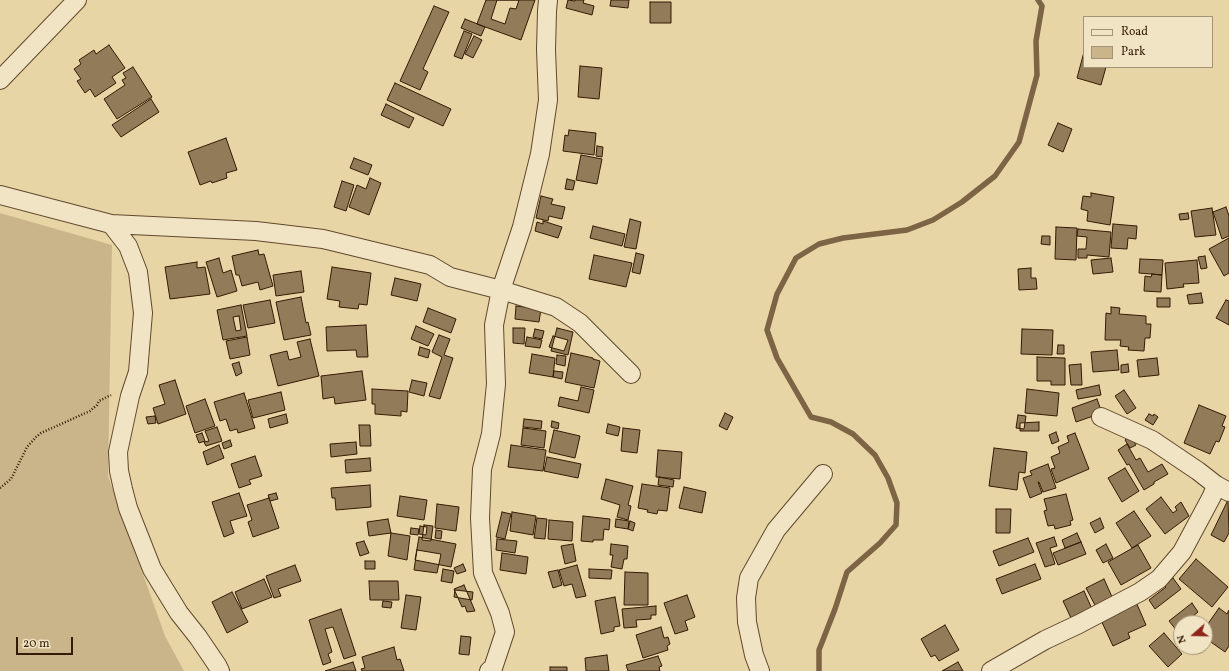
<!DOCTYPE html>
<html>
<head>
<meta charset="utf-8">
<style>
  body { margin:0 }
  #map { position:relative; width:1229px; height:671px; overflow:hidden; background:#e8d5a6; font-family:Vollkorn,serif }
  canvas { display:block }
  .legend { position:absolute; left:1083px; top:16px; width:130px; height:52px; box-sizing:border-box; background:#f0e4c5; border:1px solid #a59378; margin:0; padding:5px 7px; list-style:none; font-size:12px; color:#351a04 }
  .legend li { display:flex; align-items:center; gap:8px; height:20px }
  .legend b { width:20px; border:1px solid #a59378 }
  .north { position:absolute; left:1173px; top:615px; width:40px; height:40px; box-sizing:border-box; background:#f0e4c5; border:1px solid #a59378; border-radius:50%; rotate:250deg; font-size:11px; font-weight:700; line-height:16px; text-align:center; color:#351a04 }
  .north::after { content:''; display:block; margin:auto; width:14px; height:18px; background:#8f2418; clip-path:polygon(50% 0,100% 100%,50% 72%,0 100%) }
  .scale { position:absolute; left:16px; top:637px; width:57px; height:18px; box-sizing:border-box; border:2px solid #351a04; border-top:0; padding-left:5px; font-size:12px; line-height:14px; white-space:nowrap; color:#351a04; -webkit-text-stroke:3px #f0e4c5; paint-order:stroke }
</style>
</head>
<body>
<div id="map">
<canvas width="1229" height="671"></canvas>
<ul class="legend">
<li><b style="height:5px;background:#f0e4c5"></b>Road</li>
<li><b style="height:11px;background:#cab58a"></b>Park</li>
</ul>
<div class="north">N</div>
<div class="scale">20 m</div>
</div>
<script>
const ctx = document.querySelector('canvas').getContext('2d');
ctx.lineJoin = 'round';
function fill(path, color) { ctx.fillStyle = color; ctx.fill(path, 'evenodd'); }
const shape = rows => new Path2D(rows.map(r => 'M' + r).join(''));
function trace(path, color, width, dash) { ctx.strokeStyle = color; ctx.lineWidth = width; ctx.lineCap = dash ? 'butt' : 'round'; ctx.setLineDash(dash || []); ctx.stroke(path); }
const green = shape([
  [0,213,112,245,108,476,165,636,184,671,0,671]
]);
const stream = shape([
  [819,671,819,650,835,609,847,572,880,543,896,525,897,503,888,478,875,455,853,434,831,422,811,417,777,358,767,330,777,294,796,258,819,244,843,238,907,230,933,220,962,202,995,176,1019,142,1037,75,1036,41,1042,6,1038,0]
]);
const building = shape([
  [486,0,535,0,521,40,477,24,486,0],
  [497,0,519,0,516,9,510,8,505,24,491,19,497,0],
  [568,0,575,1,575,0,584,0,583,3,594,6,592,15,566,8,568,0],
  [611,0,629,0,628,8,610,6,611,0],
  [650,2,671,2,671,23,650,23,650,2],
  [434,6,449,12,423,69,428,72,420,90,400,81,434,6],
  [465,19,485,27,481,36,461,28,465,19],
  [464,31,472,34,462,59,454,56,464,31],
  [474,36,482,40,473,58,465,54,474,36],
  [109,45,125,68,112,77,116,83,95,97,90,89,85,93,77,81,81,79,74,69,81,64,79,60,94,50,96,54,109,45],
  [1084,52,1084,67,1106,67,1101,85,1077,78,1084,52],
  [580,66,602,68,599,99,578,97,580,66],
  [133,67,152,97,117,119,104,99,125,85,122,80,126,78,123,73,133,67],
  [395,83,451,109,443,126,387,100,395,83],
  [151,99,159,112,121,137,112,125,151,99],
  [386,104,414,118,409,128,381,115,386,104],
  [1058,123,1072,129,1063,152,1048,145,1058,123],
  [569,130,596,133,594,155,563,151,565,135,568,136,569,130],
  [226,138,237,170,226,173,227,178,212,183,211,181,200,185,188,152,226,138],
  [597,146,603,147,602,157,596,156,597,146],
  [581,155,602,159,597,184,576,180,581,155],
  [354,158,372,165,368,175,350,168,354,158],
  [370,178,381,183,369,215,349,207,357,185,366,189,370,178],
  [567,179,575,181,573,190,565,189,567,179],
  [342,181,354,185,346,211,334,207,342,181],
  [1091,193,1114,197,1110,225,1087,221,1088,211,1081,209,1083,196,1091,197,1091,193],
  [541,196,553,199,551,204,565,207,562,219,549,216,548,221,536,218,541,196],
  [1226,207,1229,216,1229,236,1222,239,1213,212,1226,207],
  [1212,208,1216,235,1195,237,1191,211,1212,208],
  [1188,213,1189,219,1180,220,1179,214,1188,213],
  [630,219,641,222,636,249,624,247,630,219],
  [543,221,562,227,558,238,535,231,537,222,543,224,543,221],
  [1113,224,1137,226,1136,239,1128,238,1127,249,1111,248,1113,224],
  [593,226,625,234,622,246,590,238,593,226],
  [1056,227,1077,228,1076,260,1055,259,1056,227],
  [1078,229,1111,232,1109,257,1087,255,1087,258,1078,258,1078,249,1086,249,1087,237,1077,236,1078,229],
  [1042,236,1050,236,1050,245,1041,244,1042,236],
  [1229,238,1229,273,1224,276,1209,249,1229,238],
  [258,250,259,255,264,254,273,286,260,290,258,282,242,286,239,275,236,275,232,256,258,250],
  [636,253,644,255,640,274,632,272,636,253],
  [594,255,632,263,626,287,589,279,594,255],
  [1205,256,1207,268,1201,269,1198,257,1205,256],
  [219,258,223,273,231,270,237,291,217,297,206,262,219,258],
  [1111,258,1113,272,1093,274,1091,260,1111,258],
  [1140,259,1163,260,1162,275,1139,273,1140,259],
  [1197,260,1199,283,1183,284,1184,287,1167,289,1165,263,1197,260],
  [197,262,197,268,205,267,210,294,170,299,165,267,197,262],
  [332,267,371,273,367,305,359,304,358,309,339,307,340,301,327,299,332,267],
  [1031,268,1031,278,1036,278,1037,289,1019,290,1018,269,1031,268],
  [301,271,304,292,276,296,273,275,301,271],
  [1152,274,1162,275,1161,292,1144,291,1145,276,1151,277,1152,274],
  [395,278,421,284,417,301,391,295,395,278],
  [1201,293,1203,303,1189,304,1187,295,1201,293],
  [301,297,306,323,308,322,311,335,284,340,276,302,301,297],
  [1157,298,1170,298,1170,307,1157,307,1157,298],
  [270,300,275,323,248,328,243,305,270,300],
  [1226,300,1229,301,1229,325,1216,318,1226,300],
  [241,305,247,336,223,340,217,310,241,305],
  [239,316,241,330,236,331,233,317,239,316],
  [516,306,541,309,539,322,515,319,516,306],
  [1111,307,1120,308,1119,314,1146,316,1146,324,1151,324,1150,338,1145,338,1144,351,1128,350,1129,347,1120,346,1121,340,1105,340,1106,313,1111,314,1111,307],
  [428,308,456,319,451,333,423,322,428,308],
  [366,325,368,357,357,357,356,350,327,351,326,327,366,325],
  [416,326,434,334,428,346,411,339,416,326],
  [513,328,525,328,524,344,513,343,513,328],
  [557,328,573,332,568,355,551,351,557,328],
  [535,329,544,331,542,339,533,337,535,329],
  [1022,329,1053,330,1052,355,1021,354,1022,329],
  [439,335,450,339,444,355,453,358,440,399,429,396,442,357,432,352,439,335],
  [553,336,568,340,564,351,549,347,553,336],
  [247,337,250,355,230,359,226,341,247,337],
  [527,337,542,340,540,348,525,346,527,337],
  [310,339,319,376,278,386,270,355,287,351,289,360,301,357,297,342,310,339],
  [1058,345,1064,345,1064,354,1057,354,1058,345],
  [420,347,430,350,428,358,418,355,420,347],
  [1117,350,1119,370,1093,372,1091,352,1117,350],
  [571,353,593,358,593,359,600,361,594,388,565,382,571,353],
  [532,354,555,358,553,377,529,373,532,354],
  [557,355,566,356,565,366,556,364,557,355],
  [1037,357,1065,358,1065,385,1051,385,1051,381,1037,381,1037,357],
  [1157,358,1159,375,1139,377,1137,360,1157,358],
  [239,362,242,373,236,376,232,364,239,362],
  [1081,364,1082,385,1071,385,1069,365,1081,364],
  [1128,364,1129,372,1121,373,1121,365,1128,364],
  [362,371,366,400,335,404,334,397,323,399,321,376,362,371],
  [554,371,563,372,562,379,553,377,554,371],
  [175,380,186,414,158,424,153,408,165,404,159,385,175,380],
  [412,380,427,383,424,396,409,392,412,380],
  [1099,385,1101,395,1078,399,1076,390,1099,385],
  [581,387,594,390,589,413,558,406,560,397,578,401,581,387],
  [372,389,408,391,407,412,401,411,401,416,375,414,375,404,372,404,372,389],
  [1027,389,1059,393,1057,416,1025,413,1027,389],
  [1124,390,1136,408,1127,414,1115,396,1124,390],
  [281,392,285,410,253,418,248,400,281,392],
  [244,393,255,428,238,433,237,429,230,431,226,419,220,421,214,402,244,393],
  [205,399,215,426,195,433,186,406,205,399],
  [1097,399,1102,413,1076,422,1072,408,1097,399],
  [1199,405,1226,416,1222,426,1225,427,1219,442,1216,441,1210,454,1184,443,1199,405],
  [725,413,733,417,727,430,719,426,725,413],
  [286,414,288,423,270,428,268,419,286,414],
  [1149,414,1153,416,1154,414,1158,417,1153,425,1145,420,1149,414],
  [1018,415,1026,416,1024,429,1016,428,1018,415],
  [155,416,156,423,148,424,146,417,155,416],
  [524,419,542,421,541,429,523,427,524,419],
  [552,421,559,423,558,429,551,427,552,421],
  [1039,422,1039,431,1020,431,1020,423,1039,422],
  [608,424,620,427,618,436,606,433,608,424],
  [359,425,370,425,371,446,360,446,359,425],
  [217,427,222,441,206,446,204,442,209,441,205,431,217,427],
  [523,428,546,431,544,448,521,445,523,428],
  [623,428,640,430,637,453,621,451,623,428],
  [554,430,580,436,575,458,549,452,554,430],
  [1056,432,1059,441,1052,444,1049,435,1056,432],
  [202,433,205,441,199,443,196,435,202,433],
  [1075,433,1089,469,1056,483,1051,469,1055,468,1051,457,1060,453,1058,447,1069,442,1067,436,1075,433],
  [1131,436,1136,445,1130,448,1125,440,1131,436],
  [230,440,232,446,224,449,222,443,230,440],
  [356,442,357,454,331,457,330,444,356,442],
  [1127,444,1136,460,1140,458,1148,472,1162,464,1168,474,1154,482,1154,484,1144,490,1129,464,1127,465,1118,450,1127,444],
  [219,445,224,458,207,465,203,452,219,445],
  [511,445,546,450,543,471,508,467,511,445],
  [994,448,1027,452,1025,473,1019,472,1017,490,989,486,994,448],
  [658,450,682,452,680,479,656,477,658,450],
  [255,456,262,476,249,480,251,484,239,488,231,464,255,456],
  [547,457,581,464,578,478,544,471,547,457],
  [370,458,371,471,346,473,345,460,370,458],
  [1048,464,1056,488,1043,492,1039,482,1038,482,1042,493,1030,498,1023,478,1032,475,1030,471,1048,464],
  [1125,468,1139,491,1122,502,1108,478,1125,468],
  [659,477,674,480,673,487,658,485,659,477],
  [606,479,633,486,628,505,631,506,628,520,617,517,620,505,601,499,606,479],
  [642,484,670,488,667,511,658,510,657,514,647,512,648,510,638,508,642,484],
  [370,485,371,507,336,510,335,498,332,498,331,488,370,485],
  [684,487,706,492,702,513,679,508,684,487],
  [239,493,247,516,230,521,234,533,224,537,212,502,239,493],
  [276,493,278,499,270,501,268,495,276,493],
  [1066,494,1073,520,1070,521,1071,525,1055,529,1054,525,1048,526,1044,511,1047,510,1044,499,1066,494],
  [400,496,427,500,424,520,397,516,400,496],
  [1161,497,1173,513,1177,510,1175,507,1181,502,1189,516,1165,534,1146,509,1161,497],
  [269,498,279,528,253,537,248,522,252,520,247,505,269,498],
  [1228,500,1229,533,1224,542,1211,535,1228,500],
  [437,504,459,507,456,531,435,528,437,504],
  [996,509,1011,509,1010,533,996,533,996,509],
  [1134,511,1151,536,1132,548,1116,523,1134,511],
  [502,512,511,514,505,539,496,537,502,512],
  [512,512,536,516,533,535,510,531,512,512],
  [583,516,610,519,609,530,604,529,603,540,593,540,593,542,581,541,583,516],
  [537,518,547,519,545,539,534,538,537,518],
  [1100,518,1104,528,1095,533,1090,523,1100,518],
  [388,519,391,533,369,536,367,522,388,519],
  [616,519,629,521,628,529,615,527,616,519],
  [549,520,573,522,572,541,548,539,549,520],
  [630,521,635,523,633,531,628,529,630,521],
  [424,525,433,526,431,541,422,540,424,525],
  [420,526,427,527,426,535,419,534,420,526],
  [411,528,419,529,418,535,410,534,411,528],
  [436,530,442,531,441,539,435,538,436,530],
  [391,533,410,536,407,560,388,556,391,533],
  [1077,533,1081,542,1065,548,1062,540,1077,533],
  [419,537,456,544,451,567,415,560,419,537],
  [1054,537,1057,546,1050,548,1055,564,1045,567,1036,543,1054,537],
  [1028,538,1034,552,999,566,993,551,1028,538],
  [497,539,517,541,515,553,496,550,497,539],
  [364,541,369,553,360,556,356,543,364,541],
  [1081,542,1086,554,1058,565,1053,553,1081,542],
  [573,544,576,561,565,564,561,546,573,544],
  [611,544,628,546,627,559,624,559,622,569,611,567,613,555,610,555,611,544],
  [1106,544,1113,558,1103,563,1096,550,1106,544],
  [1138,545,1151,568,1121,585,1108,562,1138,545],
  [417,550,441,554,437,573,414,570,417,550],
  [502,553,528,557,526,574,500,570,502,553],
  [1196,559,1228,587,1212,607,1179,579,1196,559],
  [365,561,375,561,375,569,365,569,365,561],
  [463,564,466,571,457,574,454,568,463,564],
  [1035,564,1041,579,1002,594,996,579,1035,564],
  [295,565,301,581,278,589,281,596,274,598,266,576,295,565],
  [577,565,586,596,576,598,572,584,564,586,559,570,577,565],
  [443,569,454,571,452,583,441,581,443,569],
  [589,569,612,570,611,579,589,578,589,569],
  [558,570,562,585,553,588,548,572,558,570],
  [625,572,648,573,648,605,624,605,625,572],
  [1173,578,1181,589,1155,609,1149,600,1166,587,1164,585,1173,578],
  [264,579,272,597,242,609,235,592,264,579],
  [1104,579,1113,599,1096,607,1086,588,1104,579],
  [369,581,398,581,399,600,370,600,369,581],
  [464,585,475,611,467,612,465,606,462,607,454,589,464,585],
  [455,590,473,592,472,600,454,597,455,590],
  [1084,591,1092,609,1071,618,1063,601,1084,591],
  [232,592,248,622,227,633,212,602,232,592],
  [406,595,421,597,416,630,401,628,406,595],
  [687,595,695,617,685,621,688,630,675,634,664,603,687,595],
  [615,597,620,626,614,627,614,631,601,634,595,601,615,597],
  [383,601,392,602,391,608,382,607,383,601],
  [1136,602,1146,625,1128,633,1130,638,1113,646,1100,618,1136,602],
  [1192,603,1198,612,1192,617,1194,620,1190,623,1181,623,1181,628,1177,631,1169,621,1192,603],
  [656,606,656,615,651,615,651,619,636,620,637,627,624,628,622,609,656,606],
  [1219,608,1227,614,1229,610,1229,646,1225,652,1208,640,1210,637,1205,633,1205,628,1219,608],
  [341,609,356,655,344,659,333,627,325,629,332,652,328,654,331,662,323,665,309,620,341,609],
  [945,625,959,650,939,661,935,655,931,657,921,639,945,625],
  [661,627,664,638,668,637,670,644,667,646,668,650,643,658,636,635,661,627],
  [1164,633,1182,654,1168,667,1149,646,1164,633],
  [461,636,471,637,469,655,459,654,461,636],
  [394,647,397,660,400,659,404,671,362,671,361,669,365,668,362,657,394,647],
  [607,655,609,671,586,671,585,658,607,655],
  [658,656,662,666,659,667,660,671,628,671,626,665,658,656],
  [353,662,356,671,325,671,353,662],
  [958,662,963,671,942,671,958,662],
  [550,667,567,667,567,671,550,671,550,667]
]);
const path = shape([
  [0,488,11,479,27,447,36,437,41,433,90,411,97,405,99,401,111,395]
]);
const minor = shape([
  [0,80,77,0],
  [0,195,111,224,256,231,323,239,430,265,450,277,501,290,556,307,580,323,631,374],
  [111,224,128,246,138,272,143,313,138,372,130,396,118,452,119,471,123,489,128,508,152,569,179,613,198,637,217,665,220,671],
  [1101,417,1152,440,1198,471,1216,485,1229,492],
  [489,671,493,668,505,632,500,613,483,573,480,518,482,469,491,434,496,384,494,325,501,290,522,227,540,154,548,100,546,50,547,11,548,0],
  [760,671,754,655,747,622,746,598,749,578,776,530,823,474],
  [991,671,1045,640,1079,624,1140,592,1159,579,1182,552,1212,496,1216,485]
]);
fill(green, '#cab58a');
trace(stream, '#7c6444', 5.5);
fill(building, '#927b58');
trace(building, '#351a04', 1);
trace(minor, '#62492c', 20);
trace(path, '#351a04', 2.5, [1, 2]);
trace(minor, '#f0e4c5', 18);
</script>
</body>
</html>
